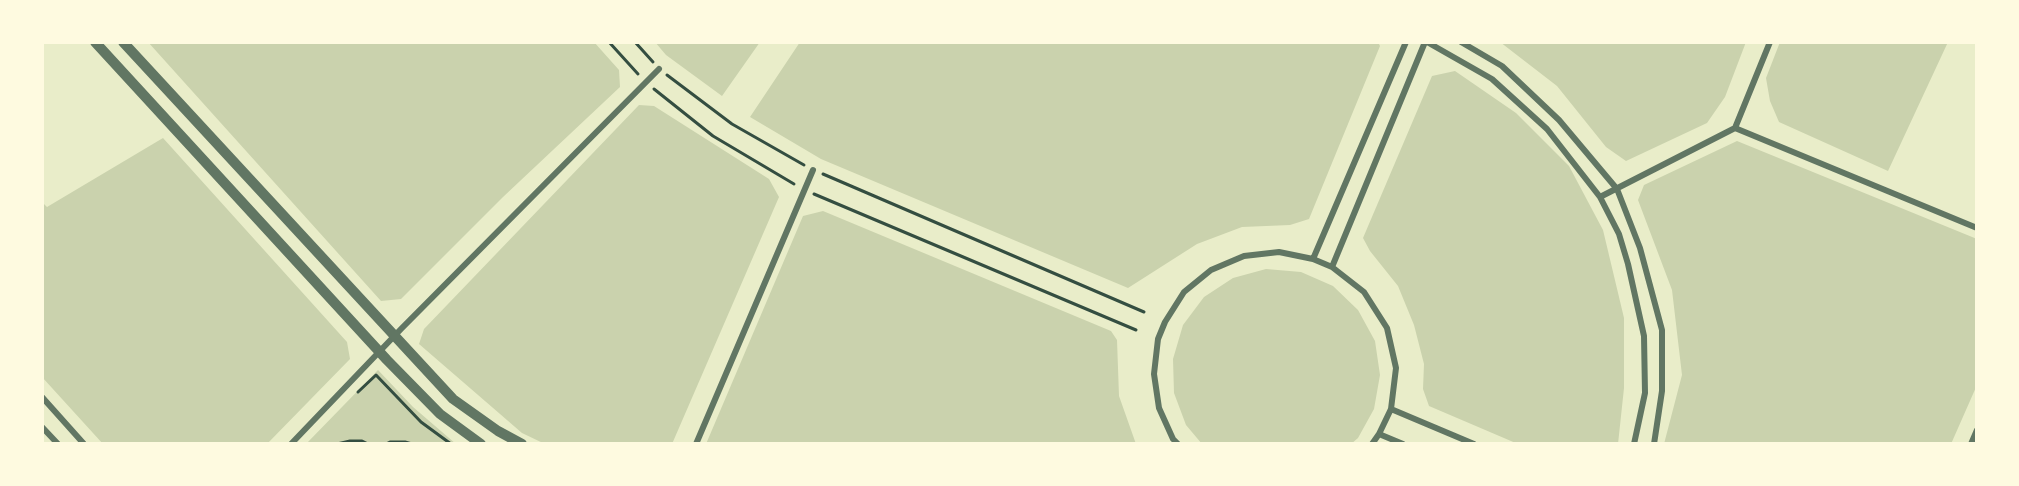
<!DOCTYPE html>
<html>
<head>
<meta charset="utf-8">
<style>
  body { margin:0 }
  #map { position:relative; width:2019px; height:486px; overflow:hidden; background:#e9edc9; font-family:Jost,sans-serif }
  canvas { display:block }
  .frame { position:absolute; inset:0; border:44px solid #fefae0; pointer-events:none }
</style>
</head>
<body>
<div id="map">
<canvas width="2019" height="486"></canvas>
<div class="frame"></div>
</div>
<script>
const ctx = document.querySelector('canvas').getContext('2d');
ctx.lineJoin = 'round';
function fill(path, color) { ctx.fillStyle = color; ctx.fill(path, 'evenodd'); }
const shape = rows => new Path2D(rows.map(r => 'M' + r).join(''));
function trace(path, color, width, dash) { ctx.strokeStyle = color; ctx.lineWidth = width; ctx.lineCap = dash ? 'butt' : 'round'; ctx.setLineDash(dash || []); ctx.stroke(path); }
const green = shape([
  [148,42,594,42,619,70,620,87,503,197,401,299,381,301],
  [655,42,760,42,722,96,666,55],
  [800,42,1378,42,1380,46,1309,219,1290,225,1242,227,1197,244,1128,288,821,159,750,117],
  [1500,42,1746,42,1725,97,1707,123,1626,161,1606,147,1557,86],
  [1780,42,1948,42,1888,171,1779,122,1770,101,1766,78],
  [1455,71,1516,113,1569,166,1603,230,1624,318,1624,388,1618,444,1518,444,1429,406,1423,389,1424,364,1414,325,1398,286,1370,251,1363,238,1432,76],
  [639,105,654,106,769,179,779,197,672,444,545,444,522,433,419,344,424,329],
  [163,138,347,342,350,359,267,444,103,444,42,377,42,202,47,207],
  [1737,141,1977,239,1977,385,1951,444,1664,444,1682,375,1672,290,1638,200,1644,185],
  [823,211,1111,331,1117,340,1119,396,1136,444,706,444,803,216],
  [1266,269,1301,272,1333,286,1358,310,1375,341,1380,375,1374,409,1358,438,1351,444,1202,444,1186,425,1174,393,1173,359,1183,325,1204,297,1233,278],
  [378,370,413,407,456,444,306,444]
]);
const path = shape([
  [609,42,638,74],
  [635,42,653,62],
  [667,75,732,124,804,165],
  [654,89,713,136,794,184],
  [823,174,1144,312],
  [814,194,1136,330],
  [358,392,376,375,421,422,451,444],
  [337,444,350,441,362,441,368,444],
  [386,444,390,442,405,442,412,444]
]);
const minor = shape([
  [1427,42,1492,79,1547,129,1600,197,1619,234,1628,264,1644,336,1645,393,1634,444],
  [1461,42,1502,66,1559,120,1617,189,1640,248,1662,330,1662,391,1654,444],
  [1735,128,1977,228],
  [1600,197,1735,128,1770,42],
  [1313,259,1406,42],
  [1332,267,1425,42],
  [42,397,84,444],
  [1391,409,1474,444],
  [42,427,58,444],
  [1379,434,1403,444],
  [291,444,401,329,659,69],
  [696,444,813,170],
  [1178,444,1173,439,1159,408,1154,374,1158,339,1165,322,1184,292,1211,270,1244,256,1279,252,1313,259,1332,267,1364,292,1387,328,1396,368,1391,409,1379,434,1372,444],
  [1971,444,1977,430]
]);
const tertiary = shape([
  [95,42,387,360,440,414,481,444],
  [123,42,453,399,498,431,522,444]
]);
fill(green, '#cad2ad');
trace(path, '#344e41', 3);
trace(minor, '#617663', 6);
trace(tertiary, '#617663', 10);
</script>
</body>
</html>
